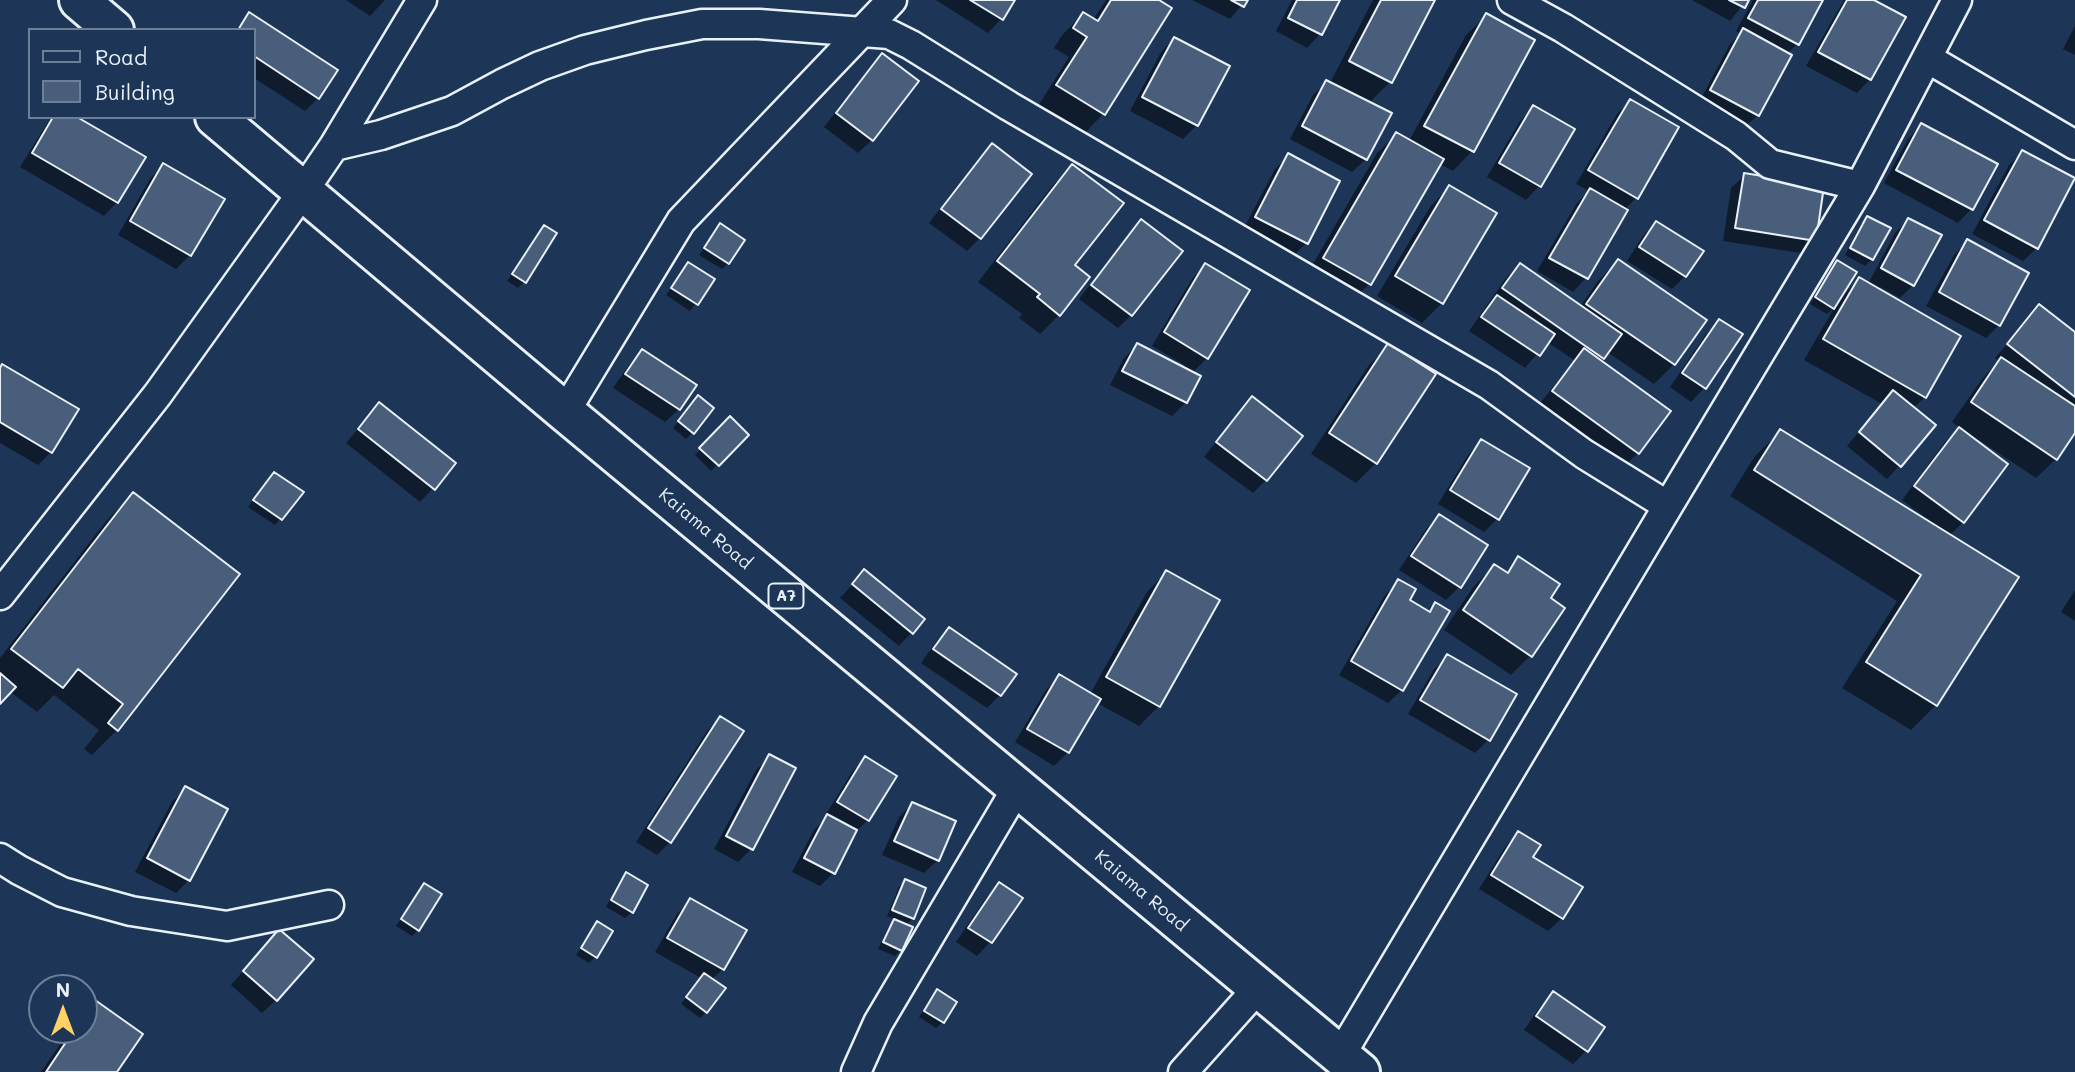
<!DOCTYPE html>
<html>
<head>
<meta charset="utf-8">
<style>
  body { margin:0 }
  #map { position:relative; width:2075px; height:1072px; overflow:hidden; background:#1d3557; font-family:Mali,sans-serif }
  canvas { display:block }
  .legend { position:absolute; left:28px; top:28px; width:228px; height:91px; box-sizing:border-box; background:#1d3557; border:2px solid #6e8097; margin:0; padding:9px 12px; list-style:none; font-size:21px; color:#e8f1f8 }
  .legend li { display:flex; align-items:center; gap:14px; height:35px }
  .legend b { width:35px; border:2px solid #6e8097 }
  .north { position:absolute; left:28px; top:974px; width:70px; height:70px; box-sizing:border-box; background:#1d3557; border:2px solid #6e8097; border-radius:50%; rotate:0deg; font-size:19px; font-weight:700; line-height:28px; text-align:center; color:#e8f1f8 }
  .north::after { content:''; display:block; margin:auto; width:24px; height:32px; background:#ffd166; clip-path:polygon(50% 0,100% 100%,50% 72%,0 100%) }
</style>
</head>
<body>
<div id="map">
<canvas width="2075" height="1072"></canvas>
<ul class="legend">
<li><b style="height:9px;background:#1d3557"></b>Road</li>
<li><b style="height:19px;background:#495e7a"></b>Building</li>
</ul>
<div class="north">N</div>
</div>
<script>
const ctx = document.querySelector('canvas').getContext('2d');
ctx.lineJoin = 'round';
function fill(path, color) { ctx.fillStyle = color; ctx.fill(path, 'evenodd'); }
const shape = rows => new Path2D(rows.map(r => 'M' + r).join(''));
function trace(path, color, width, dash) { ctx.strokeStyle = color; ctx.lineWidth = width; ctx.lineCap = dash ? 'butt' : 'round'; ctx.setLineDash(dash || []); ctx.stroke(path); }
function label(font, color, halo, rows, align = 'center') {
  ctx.font = font + ' Mali,sans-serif'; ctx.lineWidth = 5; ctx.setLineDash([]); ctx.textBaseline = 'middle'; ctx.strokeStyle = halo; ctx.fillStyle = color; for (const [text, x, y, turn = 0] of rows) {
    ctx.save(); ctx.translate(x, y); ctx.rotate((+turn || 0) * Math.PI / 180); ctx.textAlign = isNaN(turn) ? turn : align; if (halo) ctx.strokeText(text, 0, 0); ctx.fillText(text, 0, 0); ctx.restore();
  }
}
const shadow = shape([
  [346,0,385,0,370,16],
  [936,0,1013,0,1001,19,988,33],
  [1106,0,1155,0,1170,9,1103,114,1084,134,1038,106,1069,57,1054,48,1063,34,1083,14,1093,20],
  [1192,0,1246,0,1230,19],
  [1292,0,1338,0,1320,34,1307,48,1276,31],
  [1373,0,1433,0,1390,82,1369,103,1366,159,1352,172,1290,139,1313,95,1327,82,1330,83],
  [1692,0,1747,0,1730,21],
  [1753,0,1821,0,1797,44,1787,54,1758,115,1744,128,1698,104,1730,44,1740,34,1736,31],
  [1844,0,1870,0,1870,79,1857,93,1806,66],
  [249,15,318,98,305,111,254,78,254,30,235,30],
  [1486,16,1533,41,1472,151,1453,171,1440,164,1369,284,1349,304,1305,278,1377,153,1397,134,1409,141,1466,35],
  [2075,26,2075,55,2063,49],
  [1174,39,1227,67,1197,125,1183,139,1130,111,1161,52],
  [882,56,872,140,858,153,824,127,869,69],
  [1630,101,1636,198,1624,210,1626,211,1586,278,1573,292,1537,271,1577,203,1589,191,1576,184,1617,114],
  [1534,107,1573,130,1539,186,1526,200,1487,177,1520,121],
  [51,117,74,117,143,158,117,202,104,216,20,167],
  [1921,126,1995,165,1971,209,1958,223,1884,183,1908,139],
  [992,145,980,238,967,251,929,223,979,159],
  [2022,152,2037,248,2023,261,1972,234,2009,165],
  [1288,156,1306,243,1293,256,1243,230,1275,169],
  [163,165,222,200,190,255,176,269,118,235,150,179],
  [1072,167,1073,265,1059,315,1040,334,1019,318,1022,314,978,282,1052,186],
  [1745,175,1814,240,1801,253,1723,241,1731,188],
  [1449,187,1442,303,1422,323,1377,296,1430,207],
  [1868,218,1889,228,1872,259,1865,266,1845,255,1861,224],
  [1908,220,1913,285,1900,298,1880,287,1878,290,1925,397,1913,408,1900,465,1887,479,1847,446,1882,404,1804,360,1834,308,1827,314,1810,304,1831,269,1837,263,1840,298,1859,279,1868,284,1895,233],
  [1141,221,1180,252,1131,315,1118,328,1079,299,1128,235],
  [1656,223,1685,276,1672,289,1627,261,1643,236],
  [720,225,728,263,722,269,699,255],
  [544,227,524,282,518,288,507,281],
  [1967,241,1999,325,1986,338,1926,306,1954,255],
  [1618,261,1705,321,1674,364,1654,384,1607,352,1599,361,1638,453,1618,472,1534,411,1574,360,1547,342,1525,368,1469,331,1506,278,1520,265,1580,307,1598,281],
  [688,264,712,280,690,311,666,295],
  [1205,266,1207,358,1192,373,1186,402,1172,416,1110,385,1124,358,1137,345,1183,368,1184,365,1152,346,1192,279],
  [2040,306,2075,334,2075,430,2056,459,2036,478,1979,440,1977,443,1963,522,1949,536,1936,705,1911,730,1842,688,1897,601,1730,496,1755,456,1781,431,1928,523,1930,521,1902,500,1945,442,1960,428,1952,422,1982,379,1999,361,1995,358],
  [1719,321,1740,335,1704,388,1691,402,1670,387,1706,334],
  [1389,346,1376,463,1356,483,1311,454,1369,365],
  [642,351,694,385,679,409,665,422,613,388,629,365],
  [0,369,51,452,38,465,0,443],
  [1252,399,1266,480,1253,493,1204,457,1239,412],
  [379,404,433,488,420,502,346,443],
  [692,404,692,433,686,439,673,428],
  [730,418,747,435,711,471,695,455],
  [1481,441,1498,518,1484,532,1438,504,1468,455],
  [268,480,281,518,275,525,248,507],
  [133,494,238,574,117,730,92,755,84,749,99,730,54,695,37,712,9,691,0,702,0,658,107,520],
  [1439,516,1460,586,1446,600,1399,570,1426,529],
  [1519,559,1548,599,1531,655,1511,675,1444,630,1474,586,1494,566,1505,573],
  [865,571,912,632,899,646,840,598],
  [1166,572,1159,706,1139,726,1097,703,1068,752,1054,766,1015,742,1046,690,1059,677,1090,694,1147,592],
  [1398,582,1407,601,1428,612,1436,605,1402,690,1388,703,1339,675,1385,595],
  [2075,590,2075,621,2061,612],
  [949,629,1000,695,987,708,921,663,936,642],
  [1448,656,1488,740,1475,753,1408,714,1434,669],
  [720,718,670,842,657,855,636,842,707,731],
  [770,757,751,849,738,862,714,849,756,770],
  [865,758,868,820,854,833,833,873,820,886,792,872,814,830,827,817,825,816,852,772],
  [186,788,189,880,176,893,135,872,172,802],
  [912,804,938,860,924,873,882,855,899,817],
  [1518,833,1562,918,1548,931,1479,889,1505,847],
  [626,874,632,912,625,918,606,907,620,880],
  [905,881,913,918,905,926,901,950,895,956,878,949,888,928,896,920,887,916,899,887],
  [425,885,418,930,412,936,396,926],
  [999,885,1020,898,990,942,977,956,956,942,986,898],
  [691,901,723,969,711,980,706,1012,700,1018,681,1004,701,978,655,952,677,914],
  [597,924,595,957,589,963,576,955],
  [266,945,276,1000,262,1013,231,985],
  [937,992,943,1022,936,1028,919,1017],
  [1554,993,1603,1028,1586,1051,1573,1064,1524,1030,1540,1007],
  [95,1003,115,1072,41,1072,70,1030,84,1030,84,1014]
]);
const building = shape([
  [970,0,1015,0,1003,20,970,0],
  [1111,0,1159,0,1172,8,1105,115,1056,85,1087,37,1073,28,1083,12,1098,21,1111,0],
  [1231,0,1248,0,1244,7,1231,0],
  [1297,0,1340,0,1322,35,1288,18,1297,0],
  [1381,0,1435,0,1392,83,1349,61,1381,0],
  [1729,0,1749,0,1745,8,1729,0],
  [1758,0,1823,0,1799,45,1748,18,1758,0],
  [1847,0,1874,0,1906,17,1871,80,1818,52,1847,0],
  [249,12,338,70,319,99,254,56,254,30,238,30,249,12],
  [1486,13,1535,40,1474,152,1424,126,1486,13],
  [1743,28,1792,55,1759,116,1710,90,1743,28],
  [1174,37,1230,66,1198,126,1142,97,1174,37],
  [882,53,919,81,873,141,836,113,882,53],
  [1326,80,1392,113,1367,160,1302,126,1326,80],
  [1630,99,1679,127,1638,199,1588,170,1630,99],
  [1533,105,1575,129,1541,187,1499,163,1533,105],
  [53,117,77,117,146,157,118,203,32,153,53,117],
  [1921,123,1998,164,1973,210,1896,170,1921,123],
  [1396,132,1444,159,1371,285,1323,258,1396,132],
  [992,143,1032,174,981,239,941,209,992,143],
  [2022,150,2075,178,2038,249,1984,220,2022,150],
  [1288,153,1340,181,1308,244,1255,217,1288,153],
  [163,163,225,199,191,256,130,221,163,163],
  [1072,164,1124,203,1075,265,1090,277,1060,316,1037,297,1040,294,997,261,1072,164],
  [1744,173,1824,186,1816,241,1735,228,1744,173],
  [1449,185,1497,213,1443,304,1395,276,1449,185],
  [1590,188,1628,210,1588,279,1549,258,1590,188],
  [1867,216,1891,228,1873,260,1850,248,1867,216],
  [1908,218,1942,235,1914,286,1881,268,1908,218],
  [1141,219,1183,251,1132,316,1091,285,1141,219],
  [1656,221,1704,251,1686,277,1639,247,1656,221],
  [720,223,745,240,729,264,704,248,720,223],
  [544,225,557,233,526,283,512,274,544,225],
  [1967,239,2029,273,2000,326,1939,292,1967,239],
  [1618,259,1707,320,1675,365,1586,304,1618,259],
  [1837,260,1857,272,1834,309,1815,297,1837,260],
  [688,262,715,279,698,305,671,288,688,262],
  [1205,263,1250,290,1208,359,1164,332,1205,263],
  [1520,263,1622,334,1604,359,1502,288,1520,263],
  [1859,277,1961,336,1926,398,1823,339,1859,277],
  [1497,295,1555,334,1540,356,1481,317,1497,295],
  [2039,304,2075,332,2075,397,2007,344,2039,304],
  [1719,319,1743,334,1706,389,1682,373,1719,319],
  [1137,343,1201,376,1187,403,1122,371,1137,343],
  [1388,343,1436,374,1377,464,1329,433,1388,343],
  [1584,348,1671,411,1639,454,1552,391,1584,348],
  [642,349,697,385,680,410,625,374,642,349],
  [2001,357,2075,406,2075,433,2057,460,1971,402,2001,357],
  [2,364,79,409,52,453,0,422,0,368,2,364],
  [1893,390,1936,425,1901,467,1859,432,1893,390],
  [698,395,714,408,694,434,678,421,698,395],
  [1252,396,1303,436,1267,481,1216,442,1252,396],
  [379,402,456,463,435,490,358,429,379,402],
  [730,416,749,435,719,466,699,448,730,416],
  [1959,427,2008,464,1964,523,1914,486,1959,427],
  [1780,429,2019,577,1937,706,1866,662,1921,575,1754,470,1780,429],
  [1481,439,1530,468,1499,520,1450,490,1481,439],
  [274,472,304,492,282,520,253,500,274,472],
  [133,492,240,574,118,731,108,723,123,704,78,669,63,688,11,649,133,492],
  [1439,514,1488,545,1461,588,1411,556,1439,514],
  [1518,556,1560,584,1551,598,1565,608,1532,657,1463,610,1494,564,1508,573,1518,556],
  [864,569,925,619,913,634,852,584,864,569],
  [1166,570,1220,600,1160,707,1106,677,1166,570],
  [1398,579,1416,589,1410,600,1430,612,1435,602,1450,611,1403,691,1351,661,1398,579],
  [949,627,1017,674,1001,696,933,649,949,627],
  [1447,654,1517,694,1490,741,1420,700,1447,654],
  [0,673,16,687,0,704,0,673],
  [1059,674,1101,699,1069,753,1027,729,1059,674],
  [720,716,744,731,671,843,648,828,720,716],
  [769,754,796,768,753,850,726,836,769,754],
  [865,756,897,776,869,821,837,802,865,756],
  [185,786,228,809,190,881,147,858,185,786],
  [912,802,956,821,939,861,894,841,912,802],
  [827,814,857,830,835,874,804,858,827,814],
  [1518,831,1541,845,1533,857,1583,887,1563,919,1491,875,1518,831],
  [626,872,648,885,633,913,611,900,626,872],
  [905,879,926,888,914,919,892,910,905,879],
  [999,882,1023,898,992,943,968,928,999,882],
  [424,883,442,894,419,931,401,919,424,883],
  [690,898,747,930,724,970,667,938,690,898],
  [894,919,913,927,902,951,883,942,894,919],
  [597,921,613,931,597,958,581,948,597,921],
  [279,929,314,959,277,1001,243,971,279,929],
  [704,973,726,988,707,1013,686,997,704,973],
  [937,989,957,1002,944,1023,924,1011,937,989],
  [1553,991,1605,1027,1588,1052,1536,1016,1553,991],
  [95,1000,143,1034,117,1072,46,1072,74,1030,84,1030,84,1016,95,1000]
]);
const minor = shape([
  [1512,0,1563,28,1736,136,1770,164,1860,186],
  [1927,58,2075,145],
  [334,146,381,135,452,111,502,84,540,66,585,50,646,35,702,24,759,24,889,34,911,45,1009,106,1489,385,1584,454,1668,506,1860,186,1957,0],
  [565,412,681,221,892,0],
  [0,595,158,394,302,193,334,146,422,0],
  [0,858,19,870,62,892,131,911,227,926,329,905],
  [1340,1056,1668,506],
  [856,1072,878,1023,1017,788],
  [1183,1072,1258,988]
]);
const trunk = shape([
  [79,0,114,30],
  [215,117,565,412,1360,1072]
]);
const shields = [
  [786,596,35]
];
const shieldNames = [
  ["A7",786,596]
];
const streetNames = [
  ["Kaiama Road",705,529,40],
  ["Kaiama Road",1141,891,40]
];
fill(shadow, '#0007');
fill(building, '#495e7a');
trace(building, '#e8f1f8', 2);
trace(minor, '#e8f1f8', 33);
trace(trunk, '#e8f1f8', 44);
trace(minor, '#1d3557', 28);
trace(trunk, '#1d3557', 38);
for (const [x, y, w] of shields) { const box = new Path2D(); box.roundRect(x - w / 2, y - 12.5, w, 25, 5); ctx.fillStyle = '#1d3557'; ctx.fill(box); trace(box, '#e8f1f8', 2); }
label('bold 16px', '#e8f1f8', null, shieldNames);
label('18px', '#e8f1f8', '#1d3557', streetNames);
</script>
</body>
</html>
